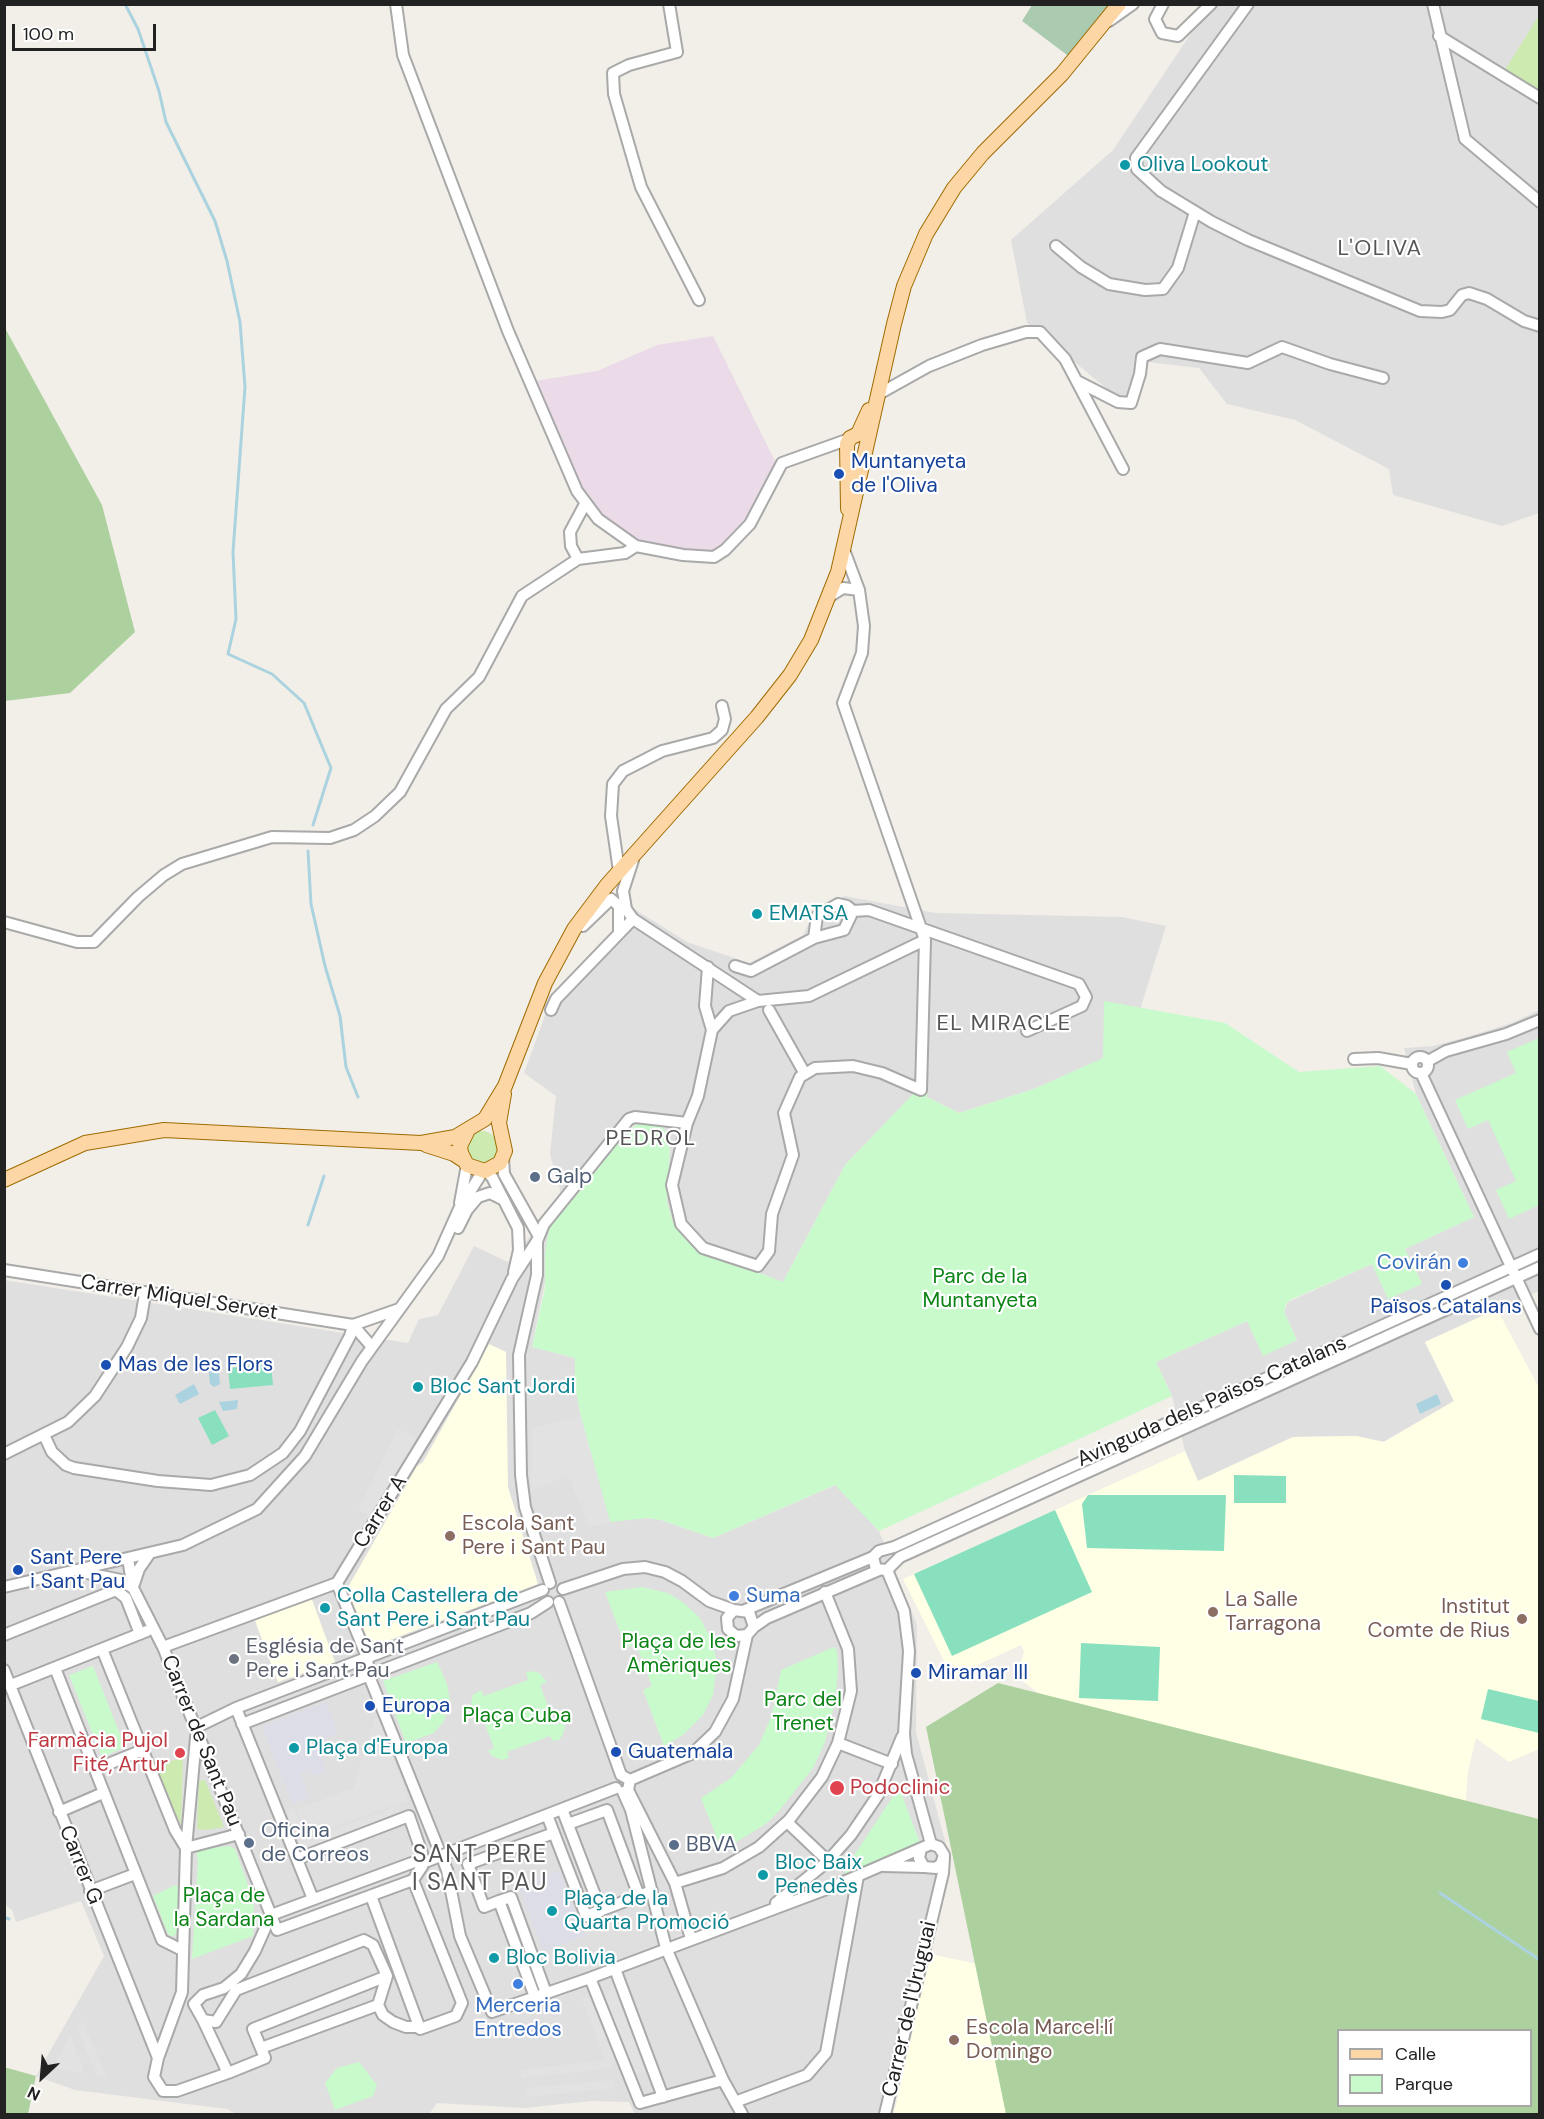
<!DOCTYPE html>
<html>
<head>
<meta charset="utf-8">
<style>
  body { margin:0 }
  #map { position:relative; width:1544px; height:2119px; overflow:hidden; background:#f2efe9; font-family:"DM Sans",sans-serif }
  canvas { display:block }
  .frame { position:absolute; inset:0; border:6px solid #222; pointer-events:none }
  .legend { position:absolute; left:1337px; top:2029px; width:195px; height:78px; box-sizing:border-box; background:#fff; border:2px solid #a7a7a7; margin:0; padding:8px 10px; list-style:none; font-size:18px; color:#222 }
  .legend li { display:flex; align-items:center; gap:12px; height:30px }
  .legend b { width:30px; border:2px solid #a7a7a7 }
  .north { position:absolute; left:12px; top:2047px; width:60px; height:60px; -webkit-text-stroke:4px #fff; paint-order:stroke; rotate:206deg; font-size:16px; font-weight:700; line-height:24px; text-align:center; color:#222 }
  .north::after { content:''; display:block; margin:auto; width:21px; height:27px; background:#222; clip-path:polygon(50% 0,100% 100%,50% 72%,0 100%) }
  .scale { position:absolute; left:12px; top:24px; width:144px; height:27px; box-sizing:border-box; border:3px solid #222; border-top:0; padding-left:8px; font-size:18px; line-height:21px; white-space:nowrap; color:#222; -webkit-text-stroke:4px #fff; paint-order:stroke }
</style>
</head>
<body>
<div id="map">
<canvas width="1544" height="2119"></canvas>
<div class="frame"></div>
<ul class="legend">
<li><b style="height:8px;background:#fcd6a4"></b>Calle</li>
<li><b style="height:16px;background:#c8facc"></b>Parque</li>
</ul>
<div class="north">N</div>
<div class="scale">100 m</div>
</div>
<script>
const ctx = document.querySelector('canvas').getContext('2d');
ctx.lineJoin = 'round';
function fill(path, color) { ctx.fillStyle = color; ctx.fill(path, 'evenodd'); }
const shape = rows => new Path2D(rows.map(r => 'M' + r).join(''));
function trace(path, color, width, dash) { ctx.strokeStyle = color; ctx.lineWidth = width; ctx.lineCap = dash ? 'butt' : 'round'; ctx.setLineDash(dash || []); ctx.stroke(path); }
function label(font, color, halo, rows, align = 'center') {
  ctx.font = font + ' "DM Sans",sans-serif'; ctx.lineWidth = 4.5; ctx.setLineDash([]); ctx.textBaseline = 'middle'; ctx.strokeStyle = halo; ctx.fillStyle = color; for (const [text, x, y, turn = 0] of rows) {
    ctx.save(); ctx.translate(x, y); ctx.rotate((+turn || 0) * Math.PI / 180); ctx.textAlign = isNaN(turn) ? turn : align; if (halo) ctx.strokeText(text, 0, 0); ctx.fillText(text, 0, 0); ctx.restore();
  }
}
const residential = shape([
  [1210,5,1539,5,1539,513,1502,526,1393,495,1389,469,1295,420,1227,404,1199,368,1148,362,1123,402,1027,323,1011,240,1113,150],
  [844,896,936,913,1122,917,1166,926,1139,1013,1104,1002,1104,1058,1034,1089,959,1113,927,1097,927,1092,920,1096,913,1095,845,1165,783,1282,708,1254,686,1240,673,1223,667,1202,670,1145,668,1134,659,1126,642,1123,631,1127,567,1206,547,1272,532,1347,575,1358,575,1386,581,1417,610,1521,647,1518,661,1520,713,1538,836,1485,879,1531,917,1625,916,1732,949,1856,892,2114,635,2114,629,2102,591,2101,524,2108,437,2103,429,2114,236,2114,227,2109,75,2090,36,2076,104,1956,81,1901,16,1922,12,1910,5,1904,4,1280,408,1343,419,1319,438,1315,474,1246,510,1263,561,1194,550,1154,556,1096,524,1073,551,999,636,910,687,942,749,963,803,935,812,917],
  [1539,1010,1539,1291,1425,1342,1454,1401,1383,1442,1356,1436,1293,1437,1198,1481,1185,1451,1172,1396,1156,1362,1247,1321,1263,1355,1297,1340,1284,1312,1288,1302,1372,1264,1422,1284,1405,1249,1474,1217,1416,1094,1404,1048,1434,1046,1463,1038,1512,1023]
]);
const industrial = shape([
  [713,336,777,465,753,514,735,537,715,552,698,554,641,543,618,531,591,506,576,480,534,381,597,371,657,345]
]);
const education = shape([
  [1497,1309,1539,1388,1539,1749,1509,1762,1476,1738,1468,1771,1461,1870,1053,1704,1017,1677,1024,1651,1021,1645,952,1677,903,1579,1185,1451,1198,1481,1293,1437,1356,1436,1384,1442,1454,1401,1425,1342],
  [489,1344,506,1352,508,1487,538,1584,371,1647,347,1589,417,1466,423,1462],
  [311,1597,335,1662,278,1682,254,1618],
  [930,1954,987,1966,1006,2114,894,2114]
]);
const grass = shape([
  [1539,15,1539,92,1505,70],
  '466 1147a16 16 0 1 1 32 0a16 16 0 1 1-32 0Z',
  [183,1757,181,1825,155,1767],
  [205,1780,224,1827,206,1830,197,1829,199,1781]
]);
const forest = shape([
  [5,328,102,505,135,632,70,693,5,701],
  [998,1683,1539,1819,1539,2114,1006,2114,926,1727],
  [1338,2030,1530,2030,1530,2106,1338,2106],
  [4,2067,36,2076,28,2114,5,2114]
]);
const cemetery = shape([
  [1032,5,1113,5,1071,58,1022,21]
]);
const park = shape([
  [1104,1001,1225,1023,1299,1072,1380,1066,1416,1094,1474,1217,1405,1249,1422,1284,1388,1299,1372,1264,1290,1300,1286,1304,1284,1312,1297,1340,1263,1356,1247,1321,1156,1362,1172,1396,879,1531,835,1485,713,1538,661,1520,647,1518,610,1522,581,1417,575,1386,575,1358,532,1347,545,1288,545,1253,549,1229,629,1130,638,1124,650,1124,662,1127,668,1134,670,1145,667,1202,673,1223,686,1240,708,1254,783,1282,845,1165,913,1094,922,1095,927,1091,927,1097,959,1113,1034,1089,1103,1058],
  [1539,1038,1539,1205,1509,1219,1496,1190,1516,1181,1488,1120,1468,1129,1455,1100,1516,1073,1507,1052],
  [642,1587,668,1593,684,1603,700,1618,712,1641,717,1662,713,1695,703,1715,683,1735,664,1746,643,1690,652,1686,636,1644,626,1648,605,1592],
  [834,1647,837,1650,838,1672,835,1702,825,1742,813,1768,779,1811,767,1823,722,1851,701,1798,731,1778,759,1745,772,1715,781,1670],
  [437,1662,447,1684,450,1703,444,1721,434,1733,406,1743,383,1681],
  [93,1666,125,1747,102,1757,69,1675],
  [531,1671,539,1673,547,1682,540,1685,555,1725,562,1722,565,1727,563,1734,559,1740,553,1741,550,1736,507,1752,509,1758,502,1760,492,1756,488,1751,494,1748,479,1708,473,1710,471,1704,473,1695,481,1690,484,1696,528,1680,526,1673],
  [899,1787,920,1843,846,1876,843,1867,855,1854],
  [229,1846,235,1849,254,1902,253,1936,192,1959,198,1862,196,1850],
  [175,1885,180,1889,178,1933,172,1937,168,1934,153,1896],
  [359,2062,377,2085,373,2096,335,2110,325,2083,337,2068]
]);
const pitch = shape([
  [271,1364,273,1385,230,1389,228,1368],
  [215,1410,229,1436,212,1445,198,1418],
  [1234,1475,1286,1476,1286,1503,1234,1503],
  [1088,1495,1226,1495,1224,1551,1087,1548,1082,1504],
  [1055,1510,1092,1592,952,1656,914,1574],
  [1081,1643,1160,1647,1158,1701,1079,1698],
  [1488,1689,1539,1701,1539,1733,1481,1719]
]);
const parking = shape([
  [581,1417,610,1522,589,1527,568,1476,531,1490,532,1428],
  [398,1429,417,1439,370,1516,358,1510],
  [378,1718,409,1800,307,1836,297,1809,353,1788,374,1720],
  [399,1805,402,1813,302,1851,286,1811,294,1808,307,1840],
  [616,1987,648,2071,633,2074,604,1995],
  [581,1997,590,1998,614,2059,613,2068,521,2078,521,2070,605,2060],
  [83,2022,107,2078,96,2075,76,2025],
  [70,2035,85,2073,53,2068],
  [613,2080,614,2088,526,2097,525,2088]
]);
const plaza = shape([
  [326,1702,338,1733,324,1739,322,1734,313,1737,326,1771,312,1776,310,1769,300,1773,309,1797,292,1804,262,1726],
  [559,1870,585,1936,544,1952,518,1886]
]);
const water = shape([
  [218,1363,220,1384,214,1387,210,1384,208,1364],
  [194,1384,199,1394,180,1404,175,1395],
  [1437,1394,1441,1404,1420,1414,1416,1404],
  [238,1400,237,1409,223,1411,219,1402]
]);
const stream = shape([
  [125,4,138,29,159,91,166,122,215,221,227,261,240,322,245,387,233,552,236,619,228,654,272,674,304,703,331,768,313,825],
  [308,851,311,904,325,966,340,1016,346,1067,358,1097],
  [308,1225,324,1176],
  [1440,1893,1540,1960],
  [4,1917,9,1919]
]);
const minor = shape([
  [396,4,403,55,508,331,577,491,598,519,636,546],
  [669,4,677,52,629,65,613,73,614,94,641,187,699,300],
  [1163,4,1155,19,1162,33,1178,36,1211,4],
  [1248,4,1136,158,1137,169,1161,191,1212,222,1248,240,1420,311,1442,312,1450,310,1462,295,1469,293,1487,299,1524,321,1540,326],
  [1433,4,1465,139,1540,202],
  [1109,21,1133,4],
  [1439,36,1540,98],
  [1056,246,1081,267,1109,284,1145,290,1163,289,1178,268,1195,212],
  [1077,381,1118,402,1131,403,1140,374,1142,357,1160,349,1248,363,1282,347,1330,364,1383,378],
  [877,395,929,366,982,345,1026,332,1040,332,1065,359,1123,469],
  [844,550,859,590,864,626,862,653,843,703,925,940,921,1090,882,1073,853,1066,815,1068,800,1077,784,1113,793,1155,772,1214,769,1251,758,1266,703,1248,681,1224,672,1185,687,1123,698,1096,712,1030,729,1011,758,1001,809,996,925,940],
  [578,559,571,546,570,532,585,504],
  [830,596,843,588,859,590],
  [633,860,623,891,626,909,633,919,758,1001],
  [619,871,611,816,613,784,623,771,662,751,713,738,722,730,725,719,722,706],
  [4,922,77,942,94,942,138,897,164,875,182,864,272,837,330,838,354,830,375,816,400,792,446,709,479,677,522,596,578,559,625,553,636,546,683,555,714,557,725,550,750,524,782,463,852,438],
  [583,926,611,899,619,906,619,933],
  [814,938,817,916,838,904,847,906,853,911],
  [735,966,751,971,814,938,844,930,853,911,869,910,1079,984,1086,997,1082,1006,1027,1031],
  [708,967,705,1006,712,1030],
  [551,1010,556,999,633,919],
  [769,1010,805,1074],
  '1412 1065a8 8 0 1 1 16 0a8 8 0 1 1-16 0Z',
  [1354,1059,1378,1058,1412,1064],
  [1428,1061,1446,1051,1506,1034,1540,1020],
  [1421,1073,1540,1329],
  [503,1158,504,1174,537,1233],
  [485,1171,492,1177,518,1228,519,1250,514,1272],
  [460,1203,467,1165],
  [458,1228,467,1210,478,1197,490,1193,504,1200],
  [537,1241,537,1275,519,1355,521,1475,525,1507,550,1583],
  [4,1270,353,1325,399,1309],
  [353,1325,372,1347],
  [44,1435,52,1452,66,1465,74,1468,158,1481,211,1485,250,1475,283,1453,300,1431,350,1336,353,1325],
  [4,1454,68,1422,95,1396,127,1347,141,1318,145,1294],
  [873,1557,876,1569,887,1570,900,1557,1540,1267],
  [128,1559,133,1588,163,1647,277,1930,413,1880,425,1862],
  [887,1570,904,1611,909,1651,904,1734,906,1754,931,1844],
  [82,1572,121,1580,133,1588],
  [337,1583,367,1657,369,1676,447,1870,460,1936,492,2012,590,1978,832,1887,931,1844,939,1847,944,1855,941,1864,936,1868,924,1867,919,1858,921,1849],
  [134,1584,139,1569,150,1553],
  [4,1587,183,1545,257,1509,305,1456,362,1361,438,1256,459,1209,483,1171],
  [563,1589,623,1569,645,1567,665,1572,682,1581,709,1601,734,1610,749,1612,754,1627,747,1635,736,1636,728,1629,727,1618,734,1610],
  [559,1602,621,1775],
  [745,1610,873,1557,879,1551,894,1547,1540,1254],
  [754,1627,767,1618,879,1570],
  [4,1635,116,1590,126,1598,140,1634],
  [163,1647,337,1583,472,1362,512,1279,537,1241,544,1224,629,1119,635,1117,687,1123],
  [102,1649,175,1830,186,1848,239,1834],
  [55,1668,162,1940,182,1950],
  [4,1670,158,2058],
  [11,1685,147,1631],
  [236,1708,543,1590],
  [242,1724,531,1613,548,1602],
  [838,1743,892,1764],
  [96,1769,143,1750],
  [621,1775,630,1780,628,1790,675,1883,691,1939],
  [630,1780,693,1753,715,1732,733,1699,747,1635],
  [623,1792,631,1810,666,1948,723,2080,742,2114],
  [562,1809,601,1911],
  [59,1812,103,1793],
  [547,1815,586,1916,652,1891],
  [787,1822,828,1861],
  [568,1824,607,1810,639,1896],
  [456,1850,616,1788],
  [297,1859,409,1816,425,1862],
  [884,1866,924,1867],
  [675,1883,723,1868,759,1847,789,1820,822,1777,838,1743,851,1691,848,1649,825,1592],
  [90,1891,135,1874],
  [371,1896,420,2029,456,2016,462,2003,413,1880],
  [499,1901,484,1907,468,1864,554,1833],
  [776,1903,827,1862,851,1835,878,1795,902,1737],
  [271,1915,417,1861,425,1862],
  [615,1969,663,2097],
  [590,1978,640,2103,723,2080],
  [535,1997,499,1901,511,1897,546,1993],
  [378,2005,383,2015,393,2022,406,2027,420,2027],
  [203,2020,228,2073,177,2091,163,2091,154,2077,158,2058,182,1992,186,1848,197,1727,236,1708,313,1899],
  [261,2048,378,2005,387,1976,373,1945,364,1940,236,1990,216,2022,203,2020,194,2004,203,1995,224,1988,241,1974,255,1951,271,1915],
  [228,2073,265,2058,253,2029,387,1976],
  [735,2102,807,2075,826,2053,858,1876],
  [885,2114,943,1873,944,1858]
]);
const major = shape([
  [848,509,847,444,850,438,858,434,869,410],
  [467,1132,460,1146,461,1153,467,1165,485,1171,500,1163,505,1151,499,1123,504,1094],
  [426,1145,454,1154,463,1160],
  [4,1180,85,1143,164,1130,421,1143,455,1137,485,1119,505,1086,545,983,574,929,607,885,757,717,790,675,811,640,838,572,894,324,904,286,926,234,954,188,983,153,1062,74,1119,4]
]);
const minorBridge = shape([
  [425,1862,456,1850]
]);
const markers = [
  [1125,165,6,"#0f9aa8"],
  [839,474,6,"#1a4fb4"],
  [757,914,6,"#0f9aa8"],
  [535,1177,6,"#5c6f8a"],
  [1463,1263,6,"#3f7fe0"],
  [1446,1285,6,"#1a4fb4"],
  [106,1365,6,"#1a4fb4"],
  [418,1387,6,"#0f9aa8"],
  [450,1536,6,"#8d6e63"],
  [18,1570,6,"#1a4fb4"],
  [734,1596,6,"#3f7fe0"],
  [325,1608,6,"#0f9aa8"],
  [1213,1612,6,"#8d6e63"],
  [1522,1619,6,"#8d6e63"],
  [234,1659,6,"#6b7280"],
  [916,1673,6,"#1a4fb4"],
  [370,1706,6,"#1a4fb4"],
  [294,1748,6,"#0f9aa8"],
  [616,1752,6,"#1a4fb4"],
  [180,1753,6,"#e0444e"],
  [837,1788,8,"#e0444e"],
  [249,1843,6,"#5c6f8a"],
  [674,1845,6,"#5c6f8a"],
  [763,1875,6,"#0f9aa8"],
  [552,1911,6,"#0f9aa8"],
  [494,1958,6,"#0f9aa8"],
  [518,1984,6,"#3f7fe0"],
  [954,2040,6,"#8d6e63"]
];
const cultureNames = [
  ["Oliva Lookout",1137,165],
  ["EMATSA",769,914],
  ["Bloc Sant Jordi",430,1387],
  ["Colla Castellera de",337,1596],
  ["Sant Pere i Sant Pau",337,1620],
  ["Plaça d'Europa",306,1748],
  ["Bloc Baix",775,1863],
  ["Penedès",775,1887],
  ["Plaça de la",564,1899],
  ["Quarta Promoció",564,1923],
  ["Bloc Bolivia",506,1958]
];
const transitNames = [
  ["Muntanyeta",851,462],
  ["de l'Oliva",851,486],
  ["Països Catalans",1446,1307,"center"],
  ["Mas de les Flors",118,1365],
  ["Sant Pere",30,1558],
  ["i Sant Pau",30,1582],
  ["Miramar III",928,1673],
  ["Europa",382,1706],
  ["Guatemala",628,1752]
];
const serviceNames = [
  ["Galp",547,1177],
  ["Oficina",261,1831],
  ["de Correos",261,1855],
  ["BBVA",686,1845]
];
const shopNames = [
  ["Covirán",1451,1263],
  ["Suma",746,1596,"left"],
  ["Merceria",518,2006,"center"],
  ["Entredos",518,2030,"center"]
];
const parkNames = [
  ["Parc de la",980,1277],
  ["Muntanyeta",980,1301],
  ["Plaça de les",679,1642],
  ["Amèriques",679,1666],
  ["Parc del",803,1700],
  ["Trenet",803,1724],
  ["Plaça Cuba",517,1716],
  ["Plaça de",224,1896],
  ["la Sardana",224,1920]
];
const streetNames = [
  ["Carrer Miquel Servet",179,1298,9],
  ["Avinguda dels Països Catalans",1212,1402,-24],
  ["Carrer A",381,1512,-58],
  ["Carrer de Sant Pau",201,1741,68],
  ["Carrer G",80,1865,68],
  ["Carrer de l'Uruguai",910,2009,-77]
];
const educationNames = [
  ["Escola Sant",462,1524],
  ["Pere i Sant Pau",462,1548],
  ["La Salle",1225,1600],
  ["Tarragona",1225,1624],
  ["Institut",1510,1607,"right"],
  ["Comte de Rius",1510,1631,"right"],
  ["Escola Marcel·lí",966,2028],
  ["Domingo",966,2052]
];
const worshipNames = [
  ["Església de Sant",246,1647],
  ["Pere i Sant Pau",246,1671]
];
const healthNames = [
  ["Farmàcia Pujol",168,1741],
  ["Fité, Artur",168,1765],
  ["Podoclinic",850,1788,"left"]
];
const neighbourhoodNames = [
  ["L'OLIVA",1380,249],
  ["EL MIRACLE",1004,1024],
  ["PEDROL",651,1139]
];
const quarterNames = [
  ["SANT PERE",480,1856],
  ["I SANT PAU",480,1884]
];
fill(residential, '#e0dfdf');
fill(industrial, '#ebdbe8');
fill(education, '#ffffe5');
fill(grass, '#cdebb0');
fill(forest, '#add19e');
fill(cemetery, '#aacbaf');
fill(park, '#c8facc');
fill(pitch, '#88e0be');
fill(parking, '#e2e2e2');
fill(plaza, '#dddde8');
fill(water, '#aad3df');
trace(stream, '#aad3df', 3);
trace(minor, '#a9a9a9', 14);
trace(major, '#a06b00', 16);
trace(minor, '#fff', 10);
trace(major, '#fcd6a4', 14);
trace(minorBridge, '#a9a9a9', 14, []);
trace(minorBridge, '#fff', 10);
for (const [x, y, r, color] of markers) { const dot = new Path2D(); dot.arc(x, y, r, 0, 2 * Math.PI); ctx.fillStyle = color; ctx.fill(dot); trace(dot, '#fff', 2); }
label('21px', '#0d838f', '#fff', cultureNames, 'left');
label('21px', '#164399', '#fff', transitNames, 'left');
label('21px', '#4e5e75', '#fff', serviceNames, 'left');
label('21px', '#366cbe', '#fff', shopNames, 'right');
label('21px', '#0c8416', '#fff', parkNames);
label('21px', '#222', '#fff', streetNames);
label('21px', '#785e54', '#fff', educationNames, 'left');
label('21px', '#5b616d', '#fff', worshipNames, 'left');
label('21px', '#be3a42', '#fff', healthNames, 'right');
ctx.letterSpacing = '1.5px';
label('22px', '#555', '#fff', neighbourhoodNames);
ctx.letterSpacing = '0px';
ctx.letterSpacing = '1.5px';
label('24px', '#555', '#fff', quarterNames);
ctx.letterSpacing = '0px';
</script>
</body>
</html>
